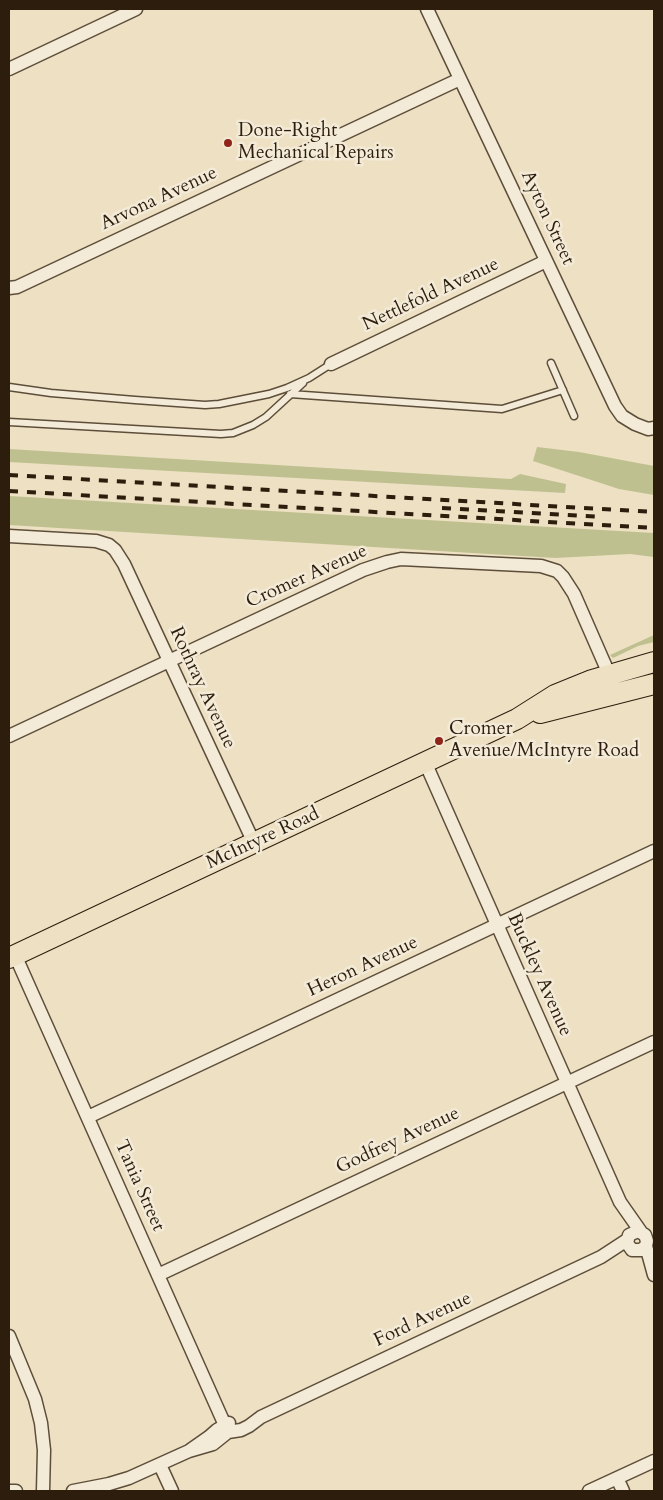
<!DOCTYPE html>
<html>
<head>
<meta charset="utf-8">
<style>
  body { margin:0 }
  #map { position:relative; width:663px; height:1500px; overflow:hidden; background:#ede0c3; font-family:Cardo,serif }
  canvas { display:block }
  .frame { position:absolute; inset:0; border:10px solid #2d1d0d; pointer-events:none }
</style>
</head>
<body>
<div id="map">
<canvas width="663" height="1500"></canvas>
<div class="frame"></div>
</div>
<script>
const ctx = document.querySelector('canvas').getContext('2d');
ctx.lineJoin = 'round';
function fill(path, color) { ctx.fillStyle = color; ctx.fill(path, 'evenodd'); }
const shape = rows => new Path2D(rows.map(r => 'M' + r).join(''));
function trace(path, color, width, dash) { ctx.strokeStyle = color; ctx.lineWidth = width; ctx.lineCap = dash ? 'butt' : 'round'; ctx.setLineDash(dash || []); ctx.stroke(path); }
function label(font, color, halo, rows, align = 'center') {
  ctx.font = font + ' Cardo,serif'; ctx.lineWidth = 5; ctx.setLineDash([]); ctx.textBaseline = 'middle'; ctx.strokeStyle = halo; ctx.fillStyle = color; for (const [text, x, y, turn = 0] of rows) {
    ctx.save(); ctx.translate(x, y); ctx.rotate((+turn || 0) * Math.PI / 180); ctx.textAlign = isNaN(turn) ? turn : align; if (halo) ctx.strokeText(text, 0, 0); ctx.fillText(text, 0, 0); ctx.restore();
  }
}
const green = shape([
  [537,447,579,452,654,466,654,495,619,489,533,461],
  [9,449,511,479,520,474,566,484,565,493,9,462],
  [9,496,654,533,654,557,630,554,555,558,9,525],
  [654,635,654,642,638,646,613,658,610,655]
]);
const lane = shape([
  [551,363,574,416],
  [9,387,51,393,135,400,205,405,219,404,269,394,287,388,309,378,331,364],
  [290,394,502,409,563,390],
  [9,422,221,434,233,433,253,425,266,417,303,383]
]);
const street = shape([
  [427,9,615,406,622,416,635,424,648,429,654,428],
  [9,69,136,9],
  [9,288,17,287,460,79],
  [331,364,546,261],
  [9,536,96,541,109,545,115,550,124,564,254,843],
  [9,736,363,570,387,562,401,559,541,566,557,571,563,577,574,594,609,674],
  [425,762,620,1202,641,1232],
  [15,955,228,1432],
  [88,1117,654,851],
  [646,1246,641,1250,632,1250,627,1243,629,1235,638,1231,645,1235,647,1241,646,1246,654,1275],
  [158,1275,654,1042],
  [9,1336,35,1399,41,1423,44,1450,43,1491],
  [189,1451,213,1444,228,1432,241,1430,249,1426,261,1417,601,1257,627,1240],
  [160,1465,172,1491],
  [617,1478,623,1491],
  [9,1491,16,1491],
  [73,1491,109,1484,129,1478,189,1451,209,1437,217,1430,229,1423],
  [589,1491,654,1461]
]);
const primary = shape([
  [540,713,654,684],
  [9,958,517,719,555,695,592,680,654,662]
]);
const rail = shape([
  [9,475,654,512],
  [9,491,654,528],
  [442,508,602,517]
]);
const markers = [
  [228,143,5,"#8f2418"],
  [439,741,5,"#8f2418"]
];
const poiNames = [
  ["Done-Right",238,132],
  ["Mechanical Repairs",238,154],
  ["Cromer",449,730],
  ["Avenue/McIntyre Road",449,752]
];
const streetNames = [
  ["Arvona Avenue",159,199,-25],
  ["Ayton Street",547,218,65],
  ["Nettlefold Avenue",431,295,-25],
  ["Cromer Avenue",307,577,-24],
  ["Rothray Avenue",202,688,65],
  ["McIntyre Road",263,839,-25],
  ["Heron Avenue",363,967,-25],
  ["Buckley Avenue",539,975,66],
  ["Godfrey Avenue",398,1141,-25],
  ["Tania Street",139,1186,66],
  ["Ford Avenue",423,1320,-25]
];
fill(green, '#bfc08f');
trace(lane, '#5d4e3a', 9);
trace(street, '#5d4e3a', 15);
trace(primary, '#2d1d0d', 22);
trace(lane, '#f3ebd8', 6);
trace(street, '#f3ebd8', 12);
trace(primary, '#ede0c3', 20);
trace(rail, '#2d1d0d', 4, [9, 9]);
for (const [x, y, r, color] of markers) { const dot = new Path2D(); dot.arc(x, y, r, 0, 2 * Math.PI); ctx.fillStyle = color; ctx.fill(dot); trace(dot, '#f3ebd8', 2); }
label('19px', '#2d1d0d', '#f3ebd8', poiNames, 'left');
label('19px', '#2d1d0d', '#f3ebd8', streetNames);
</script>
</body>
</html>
